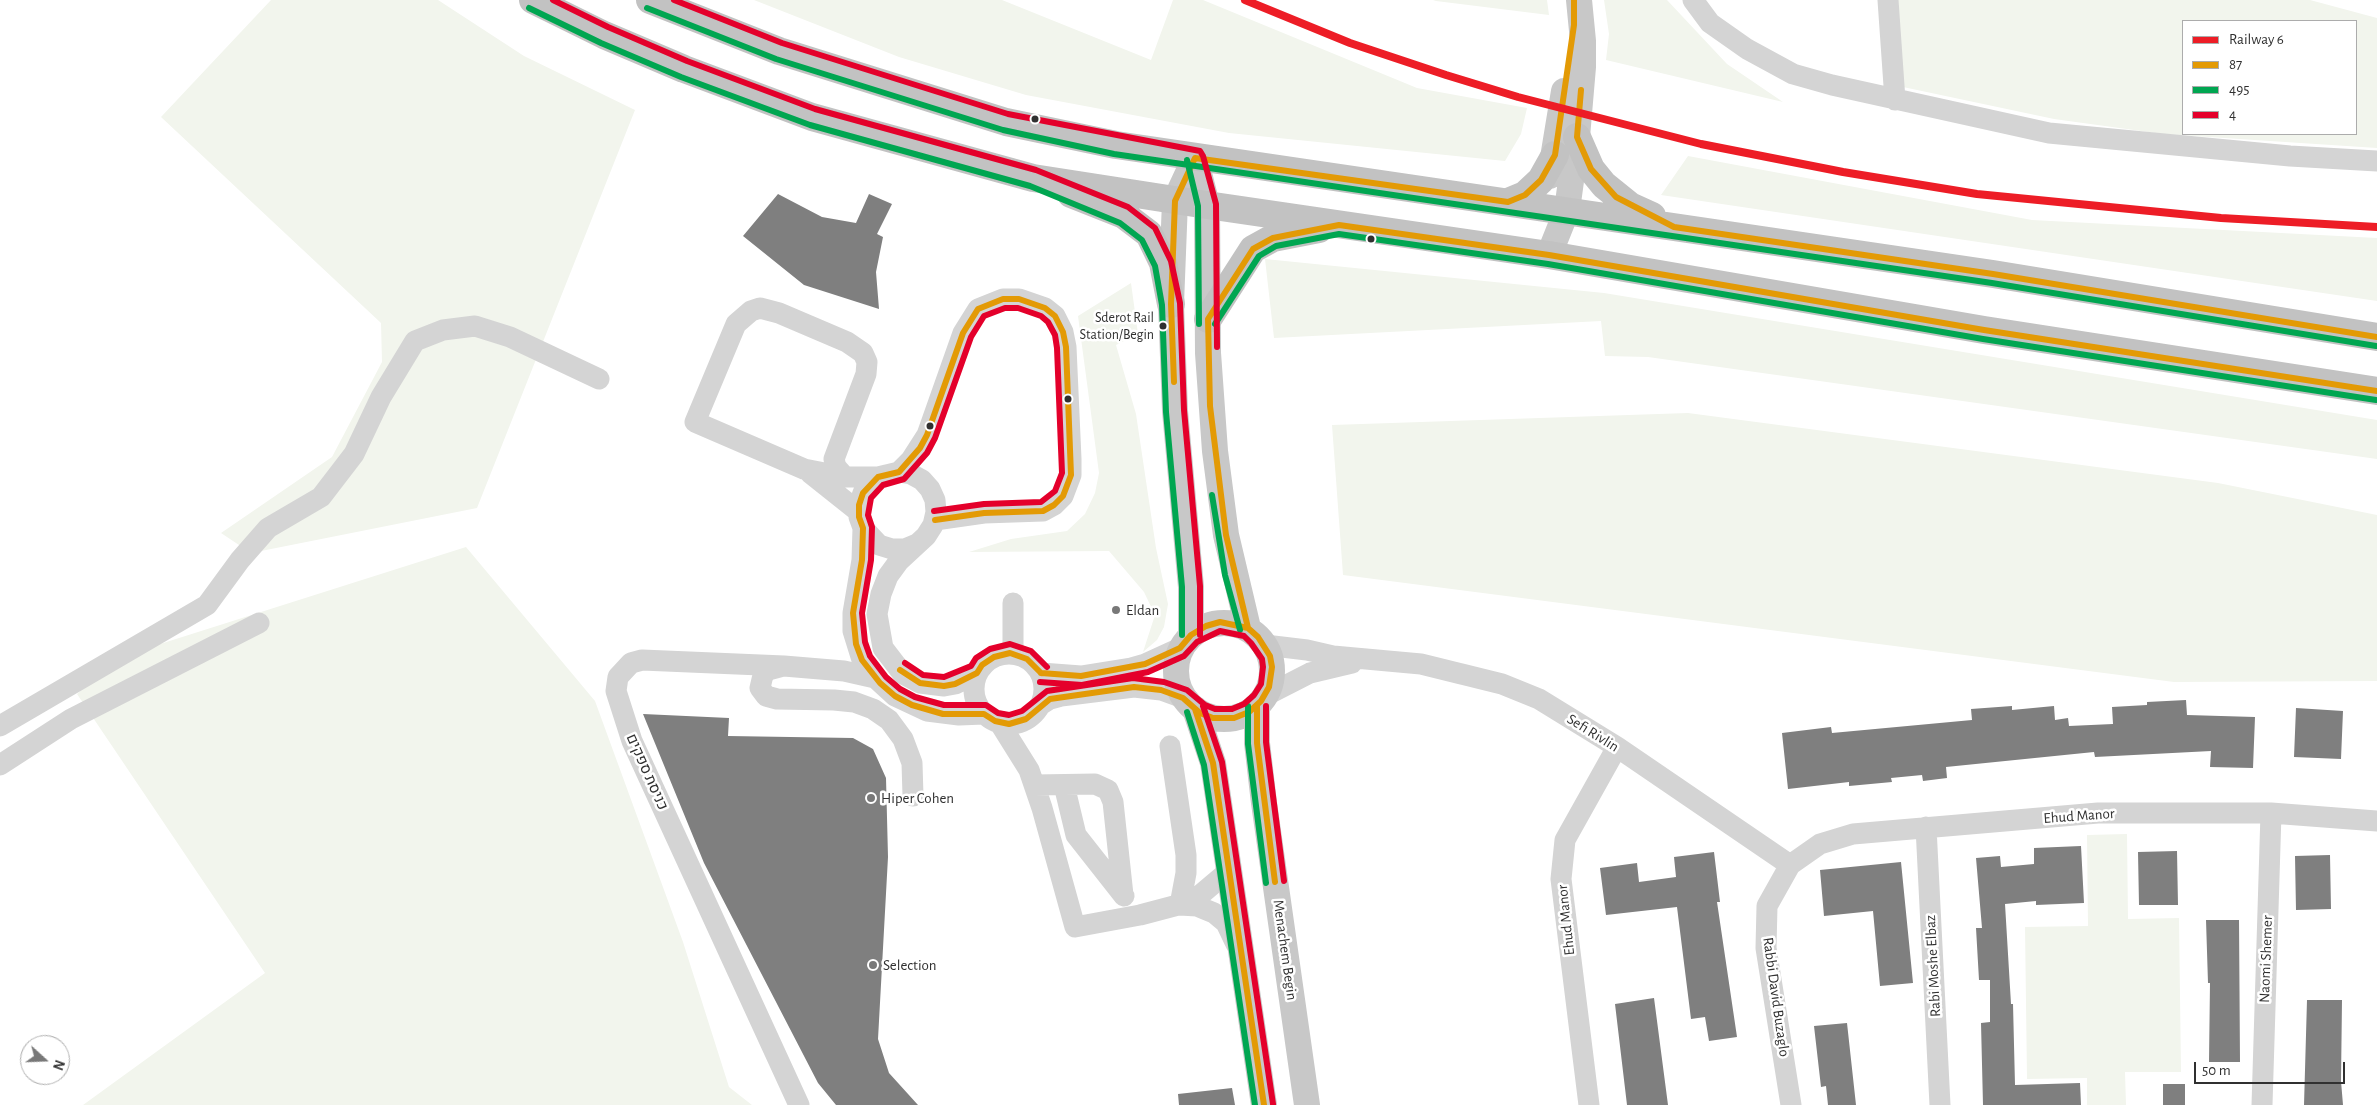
<!DOCTYPE html>
<html>
<head>
<meta charset="utf-8">
<style>
  body { margin:0 }
  #map { position:relative; width:2377px; height:1105px; overflow:hidden; background:#fff; font-family:"Alegreya Sans",sans-serif }
  canvas { display:block }
  .legend { position:absolute; left:2182px; top:20px; width:175px; height:115px; box-sizing:border-box; background:#fff; border:1px solid #acacac; margin:0; padding:6px 9px; list-style:none; font-size:15px; color:#303030 }
  .legend li { display:flex; align-items:center; gap:10px; height:25px }
  .legend b { width:25px; border:1px solid #acacac }
  .north { position:absolute; left:20px; top:1035px; width:50px; height:50px; box-sizing:border-box; background:#fff; border:1px solid #acacac; border-radius:50%; rotate:110deg; font-size:14px; font-weight:700; line-height:20px; text-align:center; color:#303030 }
  .north::after { content:''; display:block; margin:auto; width:18px; height:22px; background:#787878; clip-path:polygon(50% 0,100% 100%,50% 72%,0 100%) }
  .scale { position:absolute; left:2194px; top:1062px; width:151px; height:22px; box-sizing:border-box; border:2px solid #303030; border-top:0; padding-left:6px; font-size:15px; line-height:18px; white-space:nowrap; color:#303030; -webkit-text-stroke:4px #fff; paint-order:stroke }
</style>
</head>
<body>
<div id="map">
<canvas width="2377" height="1105"></canvas>
<ul class="legend">
<li><b style="height:6px;background:#ed1d26"></b>Railway 6</li>
<li><b style="height:6px;background:#e39a05"></b>87</li>
<li><b style="height:6px;background:#00a651"></b>495</li>
<li><b style="height:6px;background:#e4002b"></b>4</li>
</ul>
<div class="north">N</div>
<div class="scale">50 m</div>
</div>
<script>
const ctx = document.querySelector('canvas').getContext('2d');
ctx.lineJoin = 'round';
function fill(path, color) { ctx.fillStyle = color; ctx.fill(path, 'evenodd'); }
const shape = rows => new Path2D(rows.map(r => 'M' + r).join(''));
function trace(path, color, width, dash) { ctx.strokeStyle = color; ctx.lineWidth = width; ctx.lineCap = dash ? 'butt' : 'round'; ctx.setLineDash(dash || []); ctx.stroke(path); }
function label(font, color, halo, rows, align = 'center') {
  ctx.font = font + ' "Alegreya Sans",Heebo,sans-serif'; ctx.lineWidth = 5; ctx.setLineDash([]); ctx.textBaseline = 'middle'; ctx.strokeStyle = halo; ctx.fillStyle = color; for (const [text, x, y, turn = 0] of rows) {
    ctx.save(); ctx.translate(x, y); ctx.rotate((+turn || 0) * Math.PI / 180); ctx.textAlign = isNaN(turn) ? turn : align; if (halo) ctx.strokeText(text, 0, 0); ctx.fillText(text, 0, 0); ctx.restore();
  }
}
const green = shape([
  [271,0,438,0,524,56,635,110,477,508,251,553,221,533,332,457,382,362,381,323,161,117],
  [754,0,1002,0,1151,60,1173,0,1203,0,1417,88,1527,108,1521,134,1505,161,1229,133,1026,95,899,57],
  [1433,0,1547,0,1549,15,1436,1],
  [1604,0,1667,0,1727,64,1783,102,1606,60,1609,34],
  [1895,0,2310,0,2377,18,2377,148,2163,134,2054,119,1903,87],
  [2183,21,2356,21,2356,134,2183,134],
  [1688,156,2032,220,2377,238,2377,301,1661,195],
  [1265,259,1604,293,2377,420,2377,459,1648,357,1605,356,1601,321,1274,338],
  [1131,283,1138,334,1116,345,1136,414,1156,548,1168,604,1164,627,1157,640,1143,652,1155,615,1144,592,1109,551,969,552,1011,539,1067,531,1085,514,1095,493,1099,473,1078,316],
  [1688,413,2218,483,2377,515,2377,681,2174,682,1343,575,1332,425],
  [466,547,595,701,683,942,729,1087,752,1105,83,1105,265,973,77,694,116,658],
  [2127,834,2128,919,2179,918,2181,1072,2125,1072,2126,1105,2087,1105,2087,1078,2027,1079,2025,927,2088,926,2087,835]
]);
const building = shape([
  [778,194,822,217,856,223,869,194,892,204,877,234,883,237,876,272,879,309,804,285,743,236],
  [2186,700,2187,715,2255,717,2253,768,2210,767,2211,751,2095,757,2094,752,1946,767,1947,778,1923,781,1922,775,1891,778,1892,782,1849,786,1849,782,1788,789,1782,733,1831,727,1832,733,1972,720,1971,709,2012,706,2012,710,2054,706,2055,720,2068,718,2069,726,2113,724,2112,707,2147,705,2147,702],
  [2296,708,2343,711,2341,759,2294,757],
  [643,714,729,718,728,736,853,738,873,749,886,778,888,857,878,1039,889,1073,918,1105,836,1105,818,1083,704,863],
  [2081,846,2084,903,2036,905,2036,901,2005,904,2011,1004,2013,1004,2015,1085,2080,1083,2081,1105,1983,1105,1981,1023,1990,1022,1990,980,1979,980,1976,928,1982,928,1976,858,2000,856,2001,867,2034,864,2034,848],
  [2177,851,2178,905,2139,905,2138,852],
  [1714,852,1720,902,1717,902,1737,1037,1709,1041,1705,1017,1691,1019,1677,907,1606,915,1600,868,1637,863,1639,882,1676,877,1674,857],
  [2330,855,2331,909,2296,910,2295,856],
  [1901,862,1913,983,1880,986,1873,911,1824,916,1820,870],
  [2206,920,2239,920,2240,1062,2209,1062,2210,983,2208,983],
  [1654,998,1668,1105,1627,1105,1615,1004],
  [2307,1000,2342,1000,2341,1081,2343,1105,2304,1105],
  [1847,1023,1856,1105,1828,1105,1826,1086,1821,1087,1814,1026],
  [2163,1084,2185,1084,2185,1105,2163,1105],
  [1232,1088,1235,1105,1179,1105,1178,1094]
]);
const minor = shape([
  [1693,0,1710,23,1747,49,1793,74,1832,85,2049,133,2290,156,2377,161],
  [1888,0,1895,100],
  [899,472,911,460,927,435,963,333,978,309,1003,299,1019,299,1045,308,1055,316,1063,332,1066,347,1071,459,1071,475,1063,496,1054,505,1043,511,984,513,935,520],
  [810,473,859,512],
  [845,477,836,467,834,459,866,374,867,362,863,353,847,342,779,313,760,308,751,311,736,324,695,422,804,469,845,477,878,477],
  [863,528,862,560,853,613,853,631,862,660,871,674,895,696,927,711,959,715,984,714],
  [917,544,905,549,892,549,879,545,863,528,859,517,859,505,863,493,878,477,899,472,911,474,922,480,930,489,935,500,936,512,933,525,926,536,899,561,888,576,881,594,877,614,883,648,903,674,920,683,944,686,955,684,977,673],
  [1013,603,1013,653],
  [1265,645,1307,650,1333,656,1421,664,1502,684,1539,699,1617,747,1790,865],
  '974 689a35 35 0 1 1 70 0a35 35 0 1 1-70 0Z',
  [783,666,768,670,763,675,760,688,766,696,777,699,834,700,854,702,873,709,889,720,903,739,912,763,913,796],
  [1041,673,1081,676,1131,668,1145,664,1180,648],
  [1265,696,1310,673,1352,663],
  [1039,706,1050,699,1061,696,1134,687,1161,690,1183,698],
  [999,722,1029,770,1042,808,1075,927,1140,915,1193,901,1225,874,1228,863],
  [0,726,207,605,240,560,268,528,321,497,354,454,381,397,415,341,443,330,475,326,510,337,599,379],
  [1170,746,1186,855,1186,873,1180,905],
  [0,765,71,719,259,623],
  [1035,785,1095,784,1108,790,1113,802,1123,895],
  [1064,785,1076,835,1124,896],
  [1926,827,1940,1105],
  [1180,905,1197,906,1214,913,1226,923,1236,944],
  [799,1105,632,741,616,691,618,677,631,663,642,660,784,666,844,671,875,678],
  [1589,1105,1561,879,1565,840,1617,747],
  [1791,1105,1766,948,1767,906,1790,865,1820,844,1853,834,2098,813,2271,813,2377,821],
  [2262,1105,2271,813]
]);
const major = shape([
  [1195,158,1207,205,1208,353,1215,451,1226,535,1248,628],
  [1550,176,1564,91],
  [1549,255,1567,210,1577,137,1583,67,1583,41,1579,0],
  '1176 671a48 48 0 1 1 96 0a48 48 0 1 1-96 0Z',
  [1191,635,1191,587,1175,411,1171,304,1175,201,1195,158],
  [1257,706,1257,743,1264,803,1307,1105],
  [1195,709,1213,763,1264,1105]
]);
const highway = shape([
  [533,0,604,35,684,69,812,117,1033,178,1207,205,1549,255,1984,330,2377,391],
  [650,0,779,51,1006,122,1116,145,1993,274,2377,337],
  [1577,137,1591,169,1604,185,1630,206,1652,216],
  [1071,194,1124,215,1149,234,1163,263,1171,304],
  [1508,202,1525,195,1541,180,1555,155],
  [1208,319,1253,249,1273,238,1319,229]
]);
const bus1 = shape([
  [1581,90,1577,137,1591,169,1616,197,1674,227,1993,274,2377,337],
  [1174,382,1171,304,1175,201,1195,158,1508,202,1525,195,1541,180,1555,155,1574,25,1574,0],
  [935,520,984,513,1043,511,1054,505,1063,496,1071,475,1066,347,1063,332,1055,316,1045,308,1019,299,1003,299,978,309,963,333,927,435,920,448,899,472,878,477,863,493,859,505,859,517,863,528,862,560,853,613,856,644,862,660,880,683,895,696,912,705,943,714,984,714,995,721,1009,724,1026,719,1050,699,1134,687,1161,690,1183,698,1200,713,1213,718,1234,718,1249,712,1261,701,1269,687,1272,667,1270,656,1258,637,1248,628,1220,622,1206,626,1191,635,1180,648,1145,664,1081,676,1041,673],
  [1248,628,1226,535,1210,406,1208,319,1253,249,1273,238,1339,225,1549,255,1984,330,2377,391],
  [900,670,920,683,944,686,955,684,977,673,982,665,994,657,1010,653,1027,659,1041,673],
  [1257,706,1257,743,1275,882],
  [1195,709,1213,763,1264,1105]
]);
const bus2 = shape([
  [529,8,601,43,681,77,810,125,1030,186,1120,223,1142,240,1155,266,1162,305,1166,412,1182,587,1182,635],
  [647,8,776,59,1003,130,1114,154,1992,283,2376,346],
  [1187,160,1198,206,1199,324],
  [1215,324,1259,256,1276,246,1339,234,1548,264,1983,339,2376,400],
  [1212,495,1225,575,1240,630],
  [1248,706,1248,744,1266,883],
  [1187,712,1204,765,1255,1105]
]);
const bus3 = shape([
  [553,0,608,27,687,61,815,109,1036,170,1128,207,1155,228,1171,261,1180,303,1184,410,1200,586,1200,635],
  [674,0,782,43,1008,114,1200,151,1203,156,1216,204,1217,347],
  [934,511,984,504,1041,502,1055,491,1062,473,1057,348,1055,335,1048,322,1041,316,1018,308,1005,308,984,316,971,337,935,438,927,453,904,479,883,485,871,498,868,515,872,527,871,560,862,613,865,642,870,656,886,677,900,689,915,697,944,705,986,705,998,713,1009,715,1022,711,1047,691,1133,678,1164,682,1187,690,1205,705,1215,709,1232,709,1244,704,1254,695,1261,684,1263,667,1262,659,1251,643,1244,636,1220,631,1197,642,1184,656,1148,672,1082,685,1040,682],
  [905,663,923,675,944,677,971,666,976,658,990,649,1010,644,1031,651,1047,667],
  [1203,706,1222,762,1273,1104],
  [1266,706,1266,742,1284,881]
]);
const rail1 = shape([
  [1245,0,1350,43,1446,75,1518,97,1701,144,1843,172,1977,194,2221,218,2377,227]
]);
const markers = [
  [1035,119,4.5,"#303030"],
  [1371,239,4.5,"#303030"],
  [1163,326,4.5,"#303030"],
  [1068,399,4.5,"#303030"],
  [930,426,4.5,"#303030"],
  [1116,610,5,"#787878"],
  [871,798,5,"#787878"],
  [873,965,5,"#787878"]
];
const busNames = [
  ["Sderot Rail",1154,318],
  ["Station/Begin",1154,335]
];
const poiNames = [
  ["Eldan",1126,610],
  ["Hiper Cohen",881,798],
  ["Selection",883,965]
];
const streetNames = [
  ["Sefi Rivlin",1593,733,32],
  ["כניסת ספקים",647,772,66],
  ["Ehud Manor",2079,816,-4],
  ["Ehud Manor",1566,920,-96],
  ["Menachem Begin",1285,950,82],
  ["Naomi Shemer",2266,959,-88],
  ["Rabi Moshe Elbaz",1933,966,-93],
  ["Rabbi David Buzaglo",1776,997,82]
];
fill(green, '#f2f5ed');
fill(building, '#7f7f7f');
trace(minor, '#d4d4d4', 21);
trace(major, '#c8c8c8', 26);
trace(highway, '#c2c2c2', 28);
trace(bus1, '#e39a05', 6);
trace(bus2, '#00a651', 6);
trace(bus3, '#e4002b', 6);
trace(rail1, '#ed1d26', 8);
for (const [x, y, r, color] of markers) { const dot = new Path2D(); dot.arc(x, y, r, 0, 2 * Math.PI); ctx.fillStyle = color; ctx.fill(dot); trace(dot, '#fff', 2); }
label('14px', '#303030', '#fff', busNames, 'right');
label('15px', '#303030', '#fff', poiNames, 'left');
label('15px', '#303030', '#fff', streetNames);
</script>
</body>
</html>
